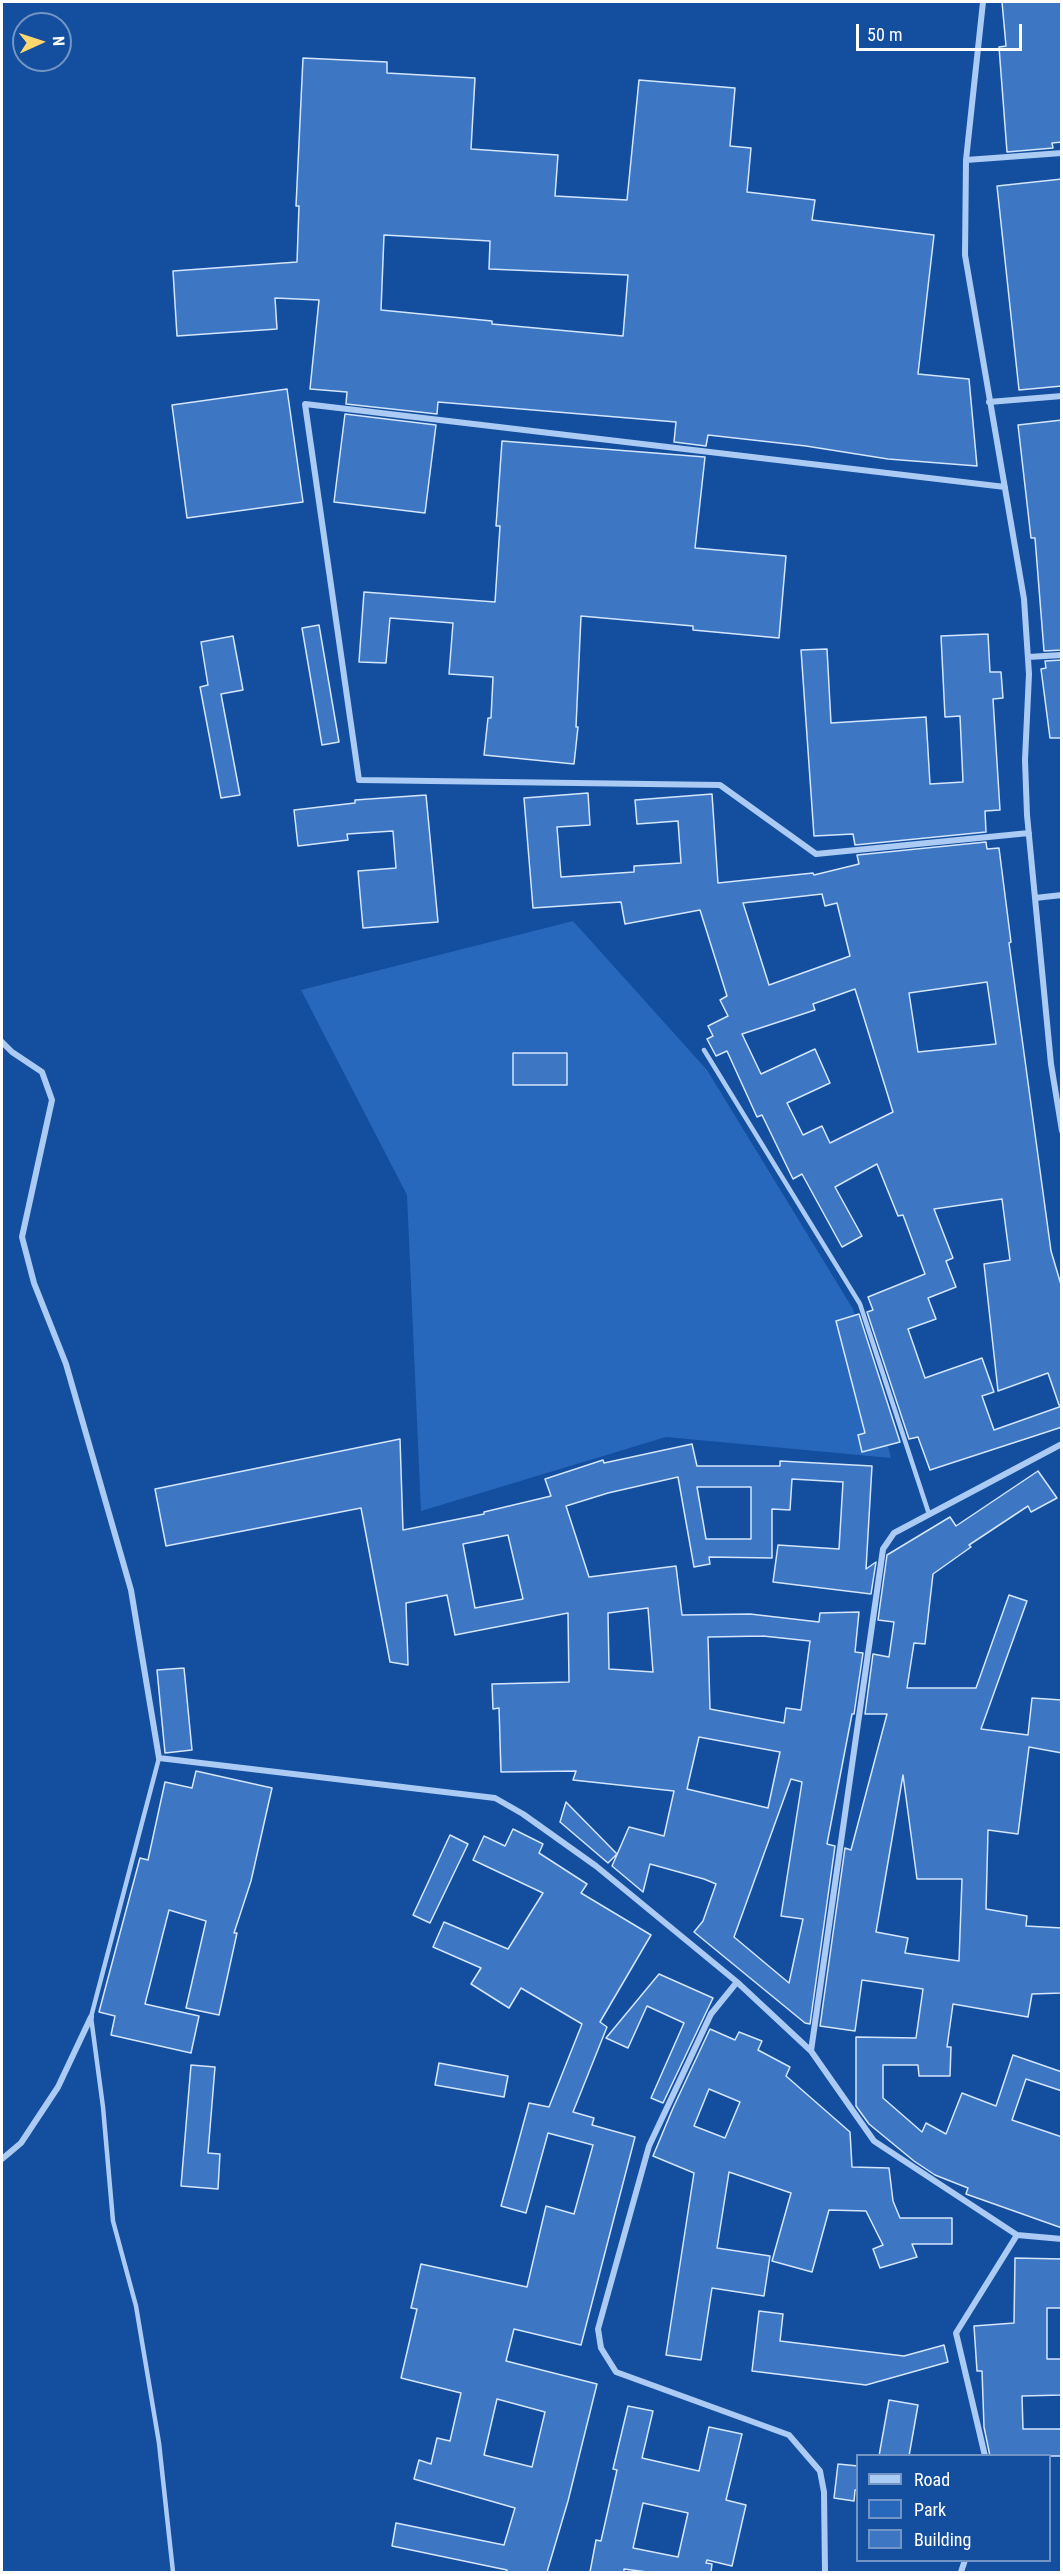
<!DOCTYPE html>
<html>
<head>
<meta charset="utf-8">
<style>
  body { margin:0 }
  #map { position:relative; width:1063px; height:2574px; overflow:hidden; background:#144e9e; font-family:"Roboto Condensed",sans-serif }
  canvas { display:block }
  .frame { position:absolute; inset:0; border:3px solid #fff; pointer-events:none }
  .legend { position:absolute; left:856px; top:2454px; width:195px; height:108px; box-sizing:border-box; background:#144e9e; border:2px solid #7295c5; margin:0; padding:8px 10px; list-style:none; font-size:18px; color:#fff }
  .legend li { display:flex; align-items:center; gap:12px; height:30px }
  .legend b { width:30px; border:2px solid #7295c5 }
  .north { position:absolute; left:12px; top:12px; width:60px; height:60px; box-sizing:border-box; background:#144e9e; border:2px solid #7295c5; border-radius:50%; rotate:87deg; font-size:16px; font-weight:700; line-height:24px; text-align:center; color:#fff }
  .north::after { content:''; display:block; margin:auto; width:21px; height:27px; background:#ffd76e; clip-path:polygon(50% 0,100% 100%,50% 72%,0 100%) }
  .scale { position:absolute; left:856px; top:24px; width:166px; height:27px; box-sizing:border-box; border:3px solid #fff; border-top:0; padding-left:8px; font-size:18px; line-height:21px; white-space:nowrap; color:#fff; -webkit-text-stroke:4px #144e9e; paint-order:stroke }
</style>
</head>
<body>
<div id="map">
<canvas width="1063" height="2574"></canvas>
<div class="frame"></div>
<ul class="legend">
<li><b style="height:8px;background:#abcbf4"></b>Road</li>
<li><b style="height:16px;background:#2768bc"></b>Park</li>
<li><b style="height:16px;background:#3d77c4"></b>Building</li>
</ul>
<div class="north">N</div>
<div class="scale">50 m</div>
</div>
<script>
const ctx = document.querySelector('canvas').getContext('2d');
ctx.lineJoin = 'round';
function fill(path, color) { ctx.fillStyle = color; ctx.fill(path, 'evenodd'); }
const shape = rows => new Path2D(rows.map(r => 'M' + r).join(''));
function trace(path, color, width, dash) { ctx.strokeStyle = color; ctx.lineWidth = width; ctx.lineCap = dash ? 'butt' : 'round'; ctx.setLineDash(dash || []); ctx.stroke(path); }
const green = shape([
  [573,921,707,1070,853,1309,891,1458,666,1437,421,1511,407,1195,301,990]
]);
const building = shape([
  [1002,2,1062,2,1062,142,1052,143,1053,148,1007,152,999,47,1006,46,1002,2],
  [303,58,387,62,387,73,475,78,471,149,558,155,555,196,627,200,639,80,735,88,730,146,751,148,747,192,815,200,812,220,934,235,918,374,969,379,977,466,888,459,806,446,708,435,706,446,674,442,676,422,438,402,437,414,346,404,347,392,310,389,319,300,275,298,277,329,177,336,173,271,297,262,299,206,296,206,303,58],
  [384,235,490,241,489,269,628,275,623,336,492,324,492,321,381,310,384,235],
  [1062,179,1062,386,1019,390,997,186,1062,179],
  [287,389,303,502,187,518,172,405,287,389],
  [345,414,436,425,425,513,334,502,345,414],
  [1062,420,1062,650,1044,651,1035,538,1031,538,1018,425,1062,420],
  [502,441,705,457,695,548,786,556,779,638,693,630,693,626,581,616,576,727,578,727,574,764,484,755,488,718,491,718,493,677,449,674,453,623,390,618,386,663,359,662,364,592,495,602,500,526,496,526,502,441],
  [319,625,339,742,322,745,302,628,319,625],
  [988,634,990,672,1001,672,1003,698,993,699,1000,810,985,811,986,832,855,845,853,834,814,836,801,650,827,649,831,723,926,717,930,784,963,782,960,716,945,717,941,636,988,634],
  [233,636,243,690,221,694,240,795,221,798,200,687,208,685,201,642,233,636],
  [1062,660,1062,738,1050,738,1041,669,1046,668,1045,661,1062,660],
  [588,793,590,825,557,827,561,877,634,872,634,866,681,863,678,821,637,824,635,800,712,794,718,883,813,873,814,875,859,864,857,855,986,842,987,849,999,848,1011,942,1009,943,1051,1251,1062,1288,1062,1405,1059,1405,1048,1373,998,1391,984,1264,1010,1260,1002,1199,934,1209,953,1258,946,1261,956,1287,928,1298,936,1319,908,1329,925,1378,982,1358,994,1392,982,1396,994,1430,1062,1406,1062,1427,930,1470,918,1437,909,1439,867,1312,873,1310,868,1297,925,1274,903,1215,898,1216,877,1164,835,1187,862,1236,842,1247,802,1174,793,1179,762,1115,757,1117,727,1051,716,1056,707,1039,713,1036,708,1026,728,1016,720,1000,727,996,700,910,625,924,621,902,533,908,524,798,588,793],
  [822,894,825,906,837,903,850,956,769,985,743,903,822,894],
  [987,982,996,1044,918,1052,909,993,987,982],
  [855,989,893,1112,830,1143,822,1126,803,1135,787,1103,830,1083,815,1049,761,1074,742,1034,815,1010,813,1004,855,989],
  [426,795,438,922,363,928,358,871,396,868,393,831,347,834,348,840,298,846,294,810,355,803,355,800,426,795],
  [513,1053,567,1053,567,1085,513,1085,513,1053],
  [859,1314,900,1442,862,1452,858,1435,865,1433,836,1321,859,1314],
  [400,1439,403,1530,484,1514,484,1512,551,1496,545,1479,603,1460,604,1463,692,1444,697,1466,780,1466,780,1461,872,1466,866,1569,876,1562,871,1594,773,1582,778,1545,839,1549,843,1482,792,1479,790,1510,772,1509,772,1558,709,1557,710,1564,694,1567,678,1477,608,1493,566,1506,589,1577,676,1566,682,1615,750,1614,819,1622,820,1613,859,1612,855,1652,863,1653,854,1714,852,1714,827,1844,835,1846,810,2024,805,2023,694,1932,703,1921,716,1884,704,1879,650,1864,643,1892,612,1866,629,1827,664,1836,674,1791,573,1780,576,1771,501,1772,499,1708,493,1709,492,1684,569,1682,568,1613,455,1635,447,1595,406,1603,408,1665,390,1662,361,1508,166,1546,155,1489,400,1439],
  [697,1487,751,1487,751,1539,706,1539,697,1487],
  [508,1535,523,1599,475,1608,463,1544,508,1535],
  [648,1608,653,1672,609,1669,608,1613,648,1608],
  [763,1636,810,1641,801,1710,786,1708,784,1723,710,1709,708,1637,763,1636],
  [699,1737,780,1752,768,1808,687,1789,699,1737],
  [791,1779,802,1782,781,1916,803,1919,789,1983,734,1937,791,1779],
  [1038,1471,1057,1498,1031,1512,1028,1506,969,1545,971,1547,933,1574,925,1644,914,1643,907,1688,976,1688,1009,1595,1027,1601,981,1729,1028,1735,1032,1698,1062,1700,1062,1753,1029,1747,1018,1834,988,1830,986,1909,1027,1916,1026,1926,1062,1928,1062,1993,1032,1994,1028,2017,953,2004,947,2047,951,2047,950,2076,919,2076,918,2065,883,2065,883,2098,922,2132,926,2123,946,2134,962,2093,996,2106,1013,2055,1062,2072,1062,2091,1026,2079,1012,2120,1062,2137,1062,2228,966,2194,968,2188,935,2175,914,2161,869,2124,856,2106,856,2037,916,2038,923,1989,862,1980,855,2031,820,2026,845,1848,851,1850,887,1714,865,1714,873,1654,889,1657,894,1622,878,1620,887,1555,950,1517,956,1526,1038,1471],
  [903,1775,917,1879,962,1879,959,1961,905,1953,908,1938,876,1932,903,1775],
  [184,1668,192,1750,165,1753,157,1670,184,1668],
  [196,1771,272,1788,251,1881,234,1933,237,1933,219,2015,186,2008,206,1921,169,1910,145,2004,199,2016,191,2053,111,2035,115,2016,99,2012,140,1858,148,1860,165,1782,192,1788,196,1771],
  [566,1802,617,1854,608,1863,560,1822,566,1802],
  [513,1829,543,1844,539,1853,587,1884,581,1893,651,1935,600,2022,607,2027,573,2112,594,2118,592,2125,635,2137,581,2345,514,2329,506,2361,597,2384,568,2501,547,2572,506,2572,507,2570,392,2546,396,2523,504,2545,515,2508,414,2479,419,2460,431,2464,437,2438,450,2441,461,2393,401,2378,417,2309,411,2308,421,2264,527,2287,546,2206,574,2214,593,2145,548,2133,526,2213,501,2206,529,2103,549,2107,582,2024,521,1988,509,2008,471,1984,481,1968,433,1947,444,1922,508,1949,543,1893,473,1860,484,1836,505,1846,513,1829],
  [497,2399,545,2412,532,2467,484,2455,497,2399],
  [450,1835,468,1844,430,1923,413,1915,450,1835],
  [659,1974,713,1998,663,2103,651,2098,684,2023,647,2006,628,2048,606,2038,659,1974],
  [710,2029,735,2040,739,2032,762,2041,758,2050,790,2067,786,2076,850,2132,852,2167,889,2168,893,2201,900,2218,952,2218,952,2244,912,2244,917,2257,880,2268,873,2249,883,2245,866,2211,829,2210,812,2272,772,2261,791,2193,729,2172,717,2248,770,2256,764,2296,712,2288,701,2360,666,2355,694,2173,653,2156,673,2108,710,2029],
  [709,2089,740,2102,725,2138,694,2126,709,2089],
  [439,2063,508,2076,504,2097,435,2085,439,2063],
  [191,2065,215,2067,208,2153,220,2154,218,2189,181,2186,191,2065],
  [1015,2258,1062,2259,1062,2308,1047,2308,1047,2359,1062,2359,1062,2395,1022,2396,1023,2429,1062,2429,1062,2456,990,2456,984,2427,982,2371,977,2371,974,2326,1014,2323,1015,2258],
  [759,2311,783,2314,780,2341,904,2356,944,2345,948,2362,866,2385,752,2371,759,2311],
  [889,2400,918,2405,909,2456,879,2456,889,2400],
  [628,2406,653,2411,642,2458,699,2471,709,2427,742,2434,726,2500,746,2505,732,2566,707,2560,706,2563,712,2564,711,2572,647,2572,624,2569,624,2572,590,2572,596,2540,601,2541,617,2470,613,2469,628,2406],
  [643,2503,688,2513,678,2557,633,2548,643,2503],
  [838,2464,858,2466,858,2490,855,2490,854,2501,834,2498,838,2464]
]);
const service = shape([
  [704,1050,860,1304,929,1514],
  [159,1758,91,2017,103,2107,113,2221,136,2306,159,2443,173,2572]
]);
const minor = shape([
  [983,2,966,160,965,255,1024,599,1029,674,1025,760,1027,815,1051,1064,1062,1131],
  [966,160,1062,153],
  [989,402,1062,396],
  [1005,487,305,404,359,780,720,785,816,854,1029,833],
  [1028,657,1062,655],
  [1035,898,1062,895],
  [2,1042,12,1052,42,1072,52,1100,22,1237,34,1283,66,1364,131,1590,159,1758,495,1798,523,1814,596,1866,737,1982,811,2051,874,2141,1017,2235,1062,2239],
  [737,1982,711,2014,649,2146,598,2329,601,2348,616,2372,789,2435,820,2471,824,2492,825,2572],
  [811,2051,883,1549,894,1533,1062,1444],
  [2,2159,21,2143,58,2087,91,2017],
  [985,2456,956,2333,1017,2235],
  [961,2572,965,2560]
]);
fill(green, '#2768bc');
fill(building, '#3d77c4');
trace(building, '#d3e6fd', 1.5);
trace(service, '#abcbf4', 4.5);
trace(minor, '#abcbf4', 6);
</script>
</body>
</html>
